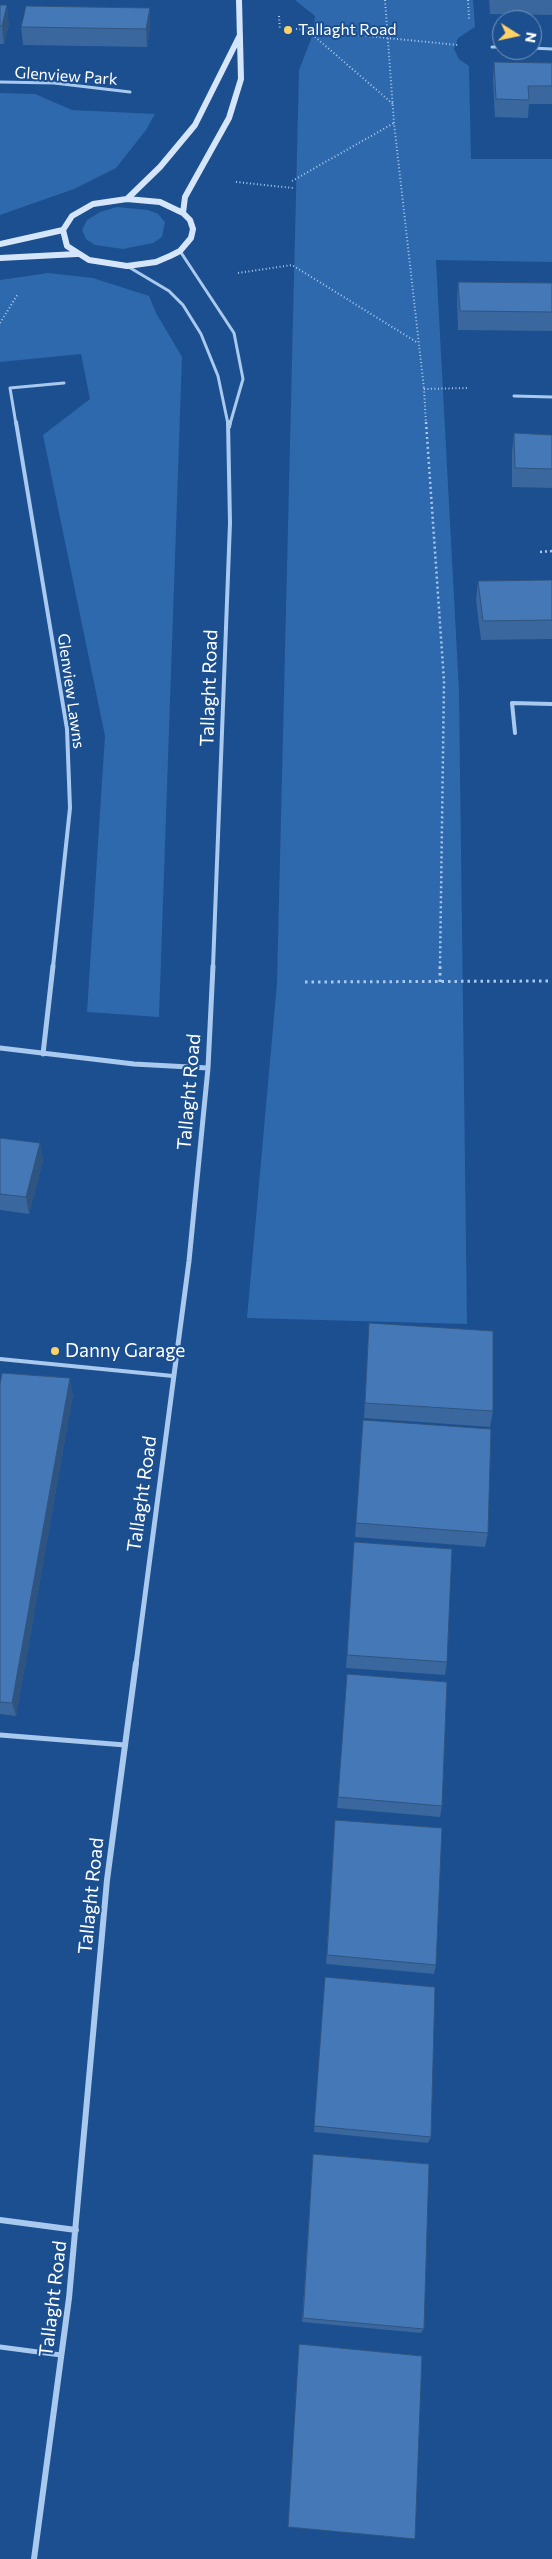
<!DOCTYPE html>
<html>
<head>
<meta charset="utf-8">
<style>
  body { margin:0 }
  #map { position:relative; width:552px; height:2559px; overflow:hidden; background:#1b4f8f; font-family:Commissioner,sans-serif }
  canvas { display:block }
  .north { position:absolute; left:492px; top:10px; width:50px; height:50px; box-sizing:border-box; background:#1b4f8f; border:1px solid #7695bc; border-radius:50%; rotate:100deg; font-size:14px; font-weight:700; line-height:20px; text-align:center; color:#fff }
  .north::after { content:''; display:block; margin:auto; width:18px; height:22px; background:#ffd166; clip-path:polygon(50% 0,100% 100%,50% 72%,0 100%) }
</style>
</head>
<body>
<div id="map">
<canvas width="552" height="2559"></canvas>
<div class="north">N</div>
</div>
<script>
const ctx = document.querySelector('canvas').getContext('2d');
ctx.lineJoin = 'round';
function fill(path, color) { ctx.fillStyle = color; ctx.fill(path, 'evenodd'); }
const shape = rows => new Path2D(rows.map(r => 'M' + r).join(''));
function trace(path, color, width, dash) { ctx.strokeStyle = color; ctx.lineWidth = width; ctx.lineCap = dash ? 'butt' : 'round'; ctx.setLineDash(dash || []); ctx.stroke(path); }
function label(font, color, halo, rows, align = 'center') {
  ctx.font = font + ' Commissioner,sans-serif'; ctx.lineWidth = 4; ctx.setLineDash([]); ctx.textBaseline = 'middle'; ctx.strokeStyle = halo; ctx.fillStyle = color; for (const [text, x, y, turn = 0] of rows) {
    ctx.save(); ctx.translate(x, y); ctx.rotate((+turn || 0) * Math.PI / 180); ctx.textAlign = isNaN(turn) ? turn : align; if (halo) ctx.strokeText(text, 0, 0); ctx.fillText(text, 0, 0); ctx.restore();
  }
}
const green = shape([
  [295,0,473,0,475,27,458,38,454,49,459,59,469,66,471,159,552,159,552,262,436,260,459,691,467,1324,247,1318,277,983,299,70,313,34,315,16],
  [0,93,35,94,72,110,155,114,146,130,116,168,74,189,0,215],
  [117,207,148,210,158,214,165,222,162,237,153,243,123,249,95,245,86,239,82,230,87,220,100,212],
  [48,273,93,278,149,296,156,313,182,357,159,1017,87,1012,105,736,43,435,90,399,81,354,0,362,0,280]
]);
const pathFar2 = shape([
  [385,0,394,123,424,389],
  [468,0,469,19],
  [279,16,280,30],
  [296,29,458,45],
  [307,30,393,104],
  [292,181,394,123],
  [236,182,293,188],
  [238,273,292,265,418,343],
  [0,323,18,294],
  [426,424,424,389,468,388]
]);
const pathFar1 = shape([
  [426,422,444,681,440,967],
  [540,552,552,551]
]);
const path = shape([
  [305,982,552,981],
  [440,982,440,966]
]);
const laneFar1 = shape([
  [0,1359,173,1376]
]);
const lane = shape([
  [0,1735,125,1745],
  [0,2347,61,2355]
]);
const streetFar3 = shape([
  [492,47,502,47],
  [532,48,552,49],
  [0,82,54,83,130,92],
  [180,251,234,333,243,379,230,424],
  [127,266,169,291,183,305,201,334,218,376,228,424],
  [514,396,552,397],
  [16,424,10,388,64,383]
]);
const streetFar2 = shape([
  [16,422,67,729,70,808,53,967],
  [229,427,230,422],
  [515,733,512,703,552,704],
  [213,967,230,523,228,422]
]);
const streetFar1 = shape([
  [0,1048,134,1064,208,1068],
  [43,1054,53,966],
  [136,1664,189,1261,208,1068,213,966]
]);
const street = shape([
  [0,2220,76,2230],
  [34,2559,69,2298,107,1880,136,1663]
]);
const secondary = shape([
  [127,199,160,202,183,213,190,220,193,229,191,238,180,251,170,256,156,262,127,266,89,260,67,246,63,230,72,216,93,204,127,199],
  [127,199,160,167,195,125,239,37],
  [183,213,185,197,229,118,241,79,239,0],
  [0,244,63,230],
  [0,258,77,254]
]);
const wall = shape([
  [489,0,552,0,552,15,490,14],
  [0,5,9,23,4,44,0,44],
  [150,26,147,47,23,45,21,27],
  [494,62,552,63,552,104,529,104,528,118,495,117,493,80],
  [458,282,552,283,552,331,458,330,457,300],
  [514,433,552,435,552,488,512,487,512,452],
  [552,580,552,639,481,640,476,600,478,581],
  [0,1138,40,1143,43,1160,29,1214,0,1210],
  [369,1323,493,1411,490,1427,364,1418],
  [0,1384,73,1394,16,1716,0,1714],
  [363,1420,488,1533,485,1547,355,1537],
  [354,1542,447,1662,445,1675,346,1668],
  [347,1674,442,1806,440,1817,337,1808],
  [335,1820,436,1965,434,1974,326,1964],
  [325,1977,431,2137,428,2143,314,2132],
  [313,2154,424,2329,421,2333,302,2322]
]);
const shadedWall = shape([
  [7,5,9,23,4,44,2,26],
  [150,8,150,26,147,47,146,29],
  [40,1143,43,1160,29,1214,26,1197],
  [70,1378,73,1394,16,1716,12,1703]
]);
const building = shape([
  [0,5,7,5,2,26,0,26,0,5],
  [26,6,150,8,146,29,21,27,26,6],
  [494,62,552,63,552,86,528,86,529,100,496,99,494,62],
  [458,282,552,283,552,312,460,311,458,282],
  [514,433,552,435,552,469,515,468,514,433],
  [552,580,552,620,483,621,478,581,552,580],
  [0,1138,40,1143,26,1197,0,1194,0,1138],
  [369,1323,493,1331,493,1411,365,1403,369,1323],
  [2,1373,70,1378,12,1703,0,1702,0,1384,2,1373],
  [363,1420,491,1429,488,1533,356,1523,363,1420],
  [354,1542,452,1549,447,1662,347,1655,354,1542],
  [347,1674,447,1682,442,1806,338,1797,347,1674],
  [335,1820,442,1828,436,1965,327,1955,335,1820],
  [325,1977,435,1987,431,2137,314,2126,325,1977],
  [313,2154,429,2164,424,2329,303,2318,313,2154],
  [299,2344,422,2356,415,2539,288,2527,299,2344]
]);
const markers = [
  [288,30,5,"#ffd166"],
  [55,1351,5,"#ffd166"]
];
const farPoinames = [
  ["Tallaght Road",298,30]
];
const farStreetnames = [
  ["Glenview Park",66,76,4],
  ["Glenview Lawns",71,691,82]
];
const streetNames = [
  ["Tallaght Road",209,688,-88],
  ["Tallaght Road",189,1092,-85],
  ["Tallaght Road",142,1494,-82],
  ["Tallaght Road",91,1896,-84],
  ["Tallaght Road",53,2299,-83]
];
const poiNames = [
  ["Danny Garage",65,1351]
];
fill(green, '#2e69ad');
trace(pathFar2, '#a9c9ee', 2, [1, 2.5]);
trace(pathFar1, '#a9c9ee', 2.5, [2, 3]);
trace(path, '#a9c9ee', 3, [2.5, 4]);
trace(laneFar1, '#a9c9ee', 4);
trace(lane, '#a9c9ee', 5);
trace(streetFar3, '#a9c9ee', 3);
trace(streetFar2, '#a9c9ee', 4);
trace(streetFar1, '#a9c9ee', 5);
trace(street, '#a9c9ee', 6);
trace(secondary, '#d6e6fa', 6);
fill(wall, '#3a679d');
fill(shadedWall, '#305480');
fill(building, '#4478b7');
trace(building, '#305480', 1);
for (const [x, y, r, color] of markers) { const dot = new Path2D(); dot.arc(x, y, r, 0, 2 * Math.PI); ctx.fillStyle = color; ctx.fill(dot); trace(dot, '#1b4f8f', 2); }
label('16px', '#fff', '#1b4f8f', farPoinames, 'left');
label('16px', '#fff', '#1b4f8f', farStreetnames);
label('19px', '#fff', '#1b4f8f', streetNames);
label('19px', '#fff', '#1b4f8f', poiNames, 'left');
</script>
</body>
</html>
